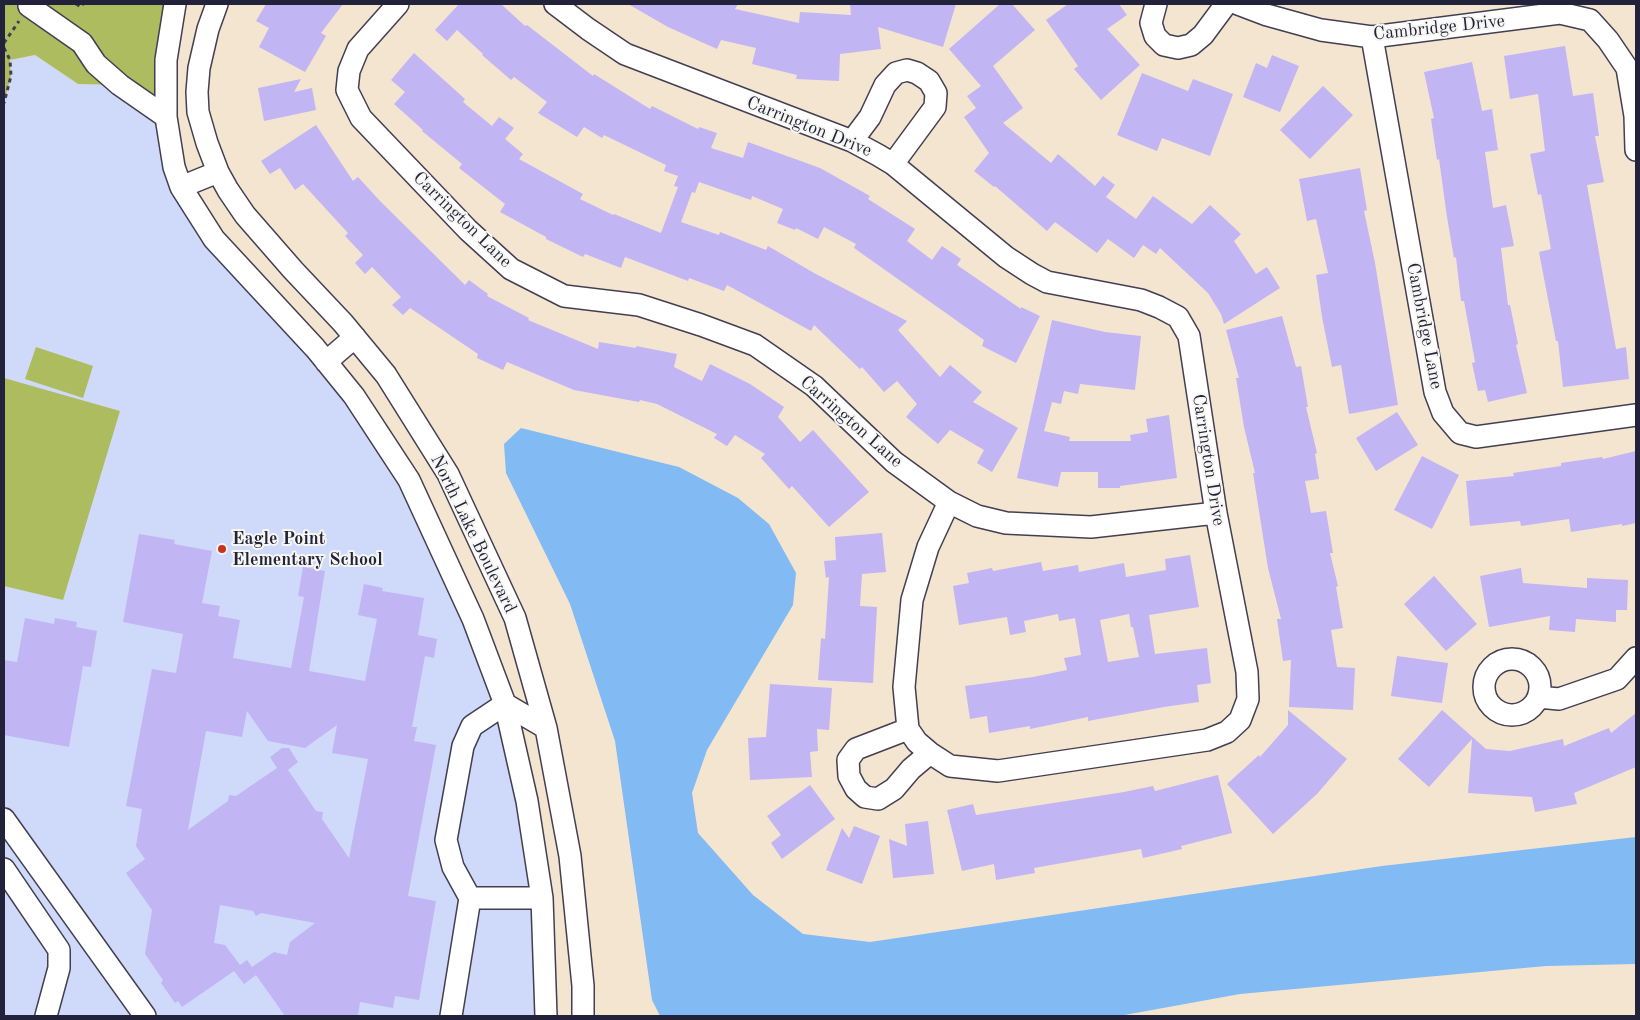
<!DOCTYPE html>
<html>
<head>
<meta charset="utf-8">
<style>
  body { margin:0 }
  #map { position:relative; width:1640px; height:1020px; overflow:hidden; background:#f4e5d1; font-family:"Old Standard TT",serif }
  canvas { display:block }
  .frame { position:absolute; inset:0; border:5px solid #22223b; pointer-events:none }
</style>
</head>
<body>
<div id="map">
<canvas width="1640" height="1020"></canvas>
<div class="frame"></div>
</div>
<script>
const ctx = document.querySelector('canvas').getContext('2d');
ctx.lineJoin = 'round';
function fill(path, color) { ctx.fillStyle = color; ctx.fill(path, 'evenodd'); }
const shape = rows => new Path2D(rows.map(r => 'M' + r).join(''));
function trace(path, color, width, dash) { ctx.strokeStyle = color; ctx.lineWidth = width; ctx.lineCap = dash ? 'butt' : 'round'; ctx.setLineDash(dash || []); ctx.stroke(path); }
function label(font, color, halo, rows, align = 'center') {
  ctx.font = font + ' "Old Standard TT",serif'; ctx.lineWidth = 4; ctx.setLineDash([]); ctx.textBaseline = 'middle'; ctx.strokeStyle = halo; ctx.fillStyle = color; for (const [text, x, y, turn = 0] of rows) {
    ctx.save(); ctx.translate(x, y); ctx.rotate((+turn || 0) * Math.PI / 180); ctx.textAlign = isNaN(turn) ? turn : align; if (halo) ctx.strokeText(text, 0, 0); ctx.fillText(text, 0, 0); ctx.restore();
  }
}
const built = shape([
  [35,55,78,84,120,85,166,117,181,187,354,396,473,619,527,801,546,1016,4,1016,4,103,11,76,10,60]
]);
const green = shape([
  [4,4,175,4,166,117,120,85,78,84,35,55,10,60,11,76,4,103],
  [36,347,93,366,83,398,25,379],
  [4,378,120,411,63,600,4,586]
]);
const water = shape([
  [521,428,679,467,738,498,769,524,796,573,793,605,707,750,692,793,698,833,753,895,803,934,870,942,1382,866,1636,837,1636,964,1546,966,1240,994,1119,1016,660,1016,652,1000,615,741,570,604,506,473,504,444]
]);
const building = shape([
  [266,4,343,4,321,33,326,36,305,72,259,47,269,28,256,21],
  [459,4,501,4,525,26,527,25,593,76,594,74,650,109,652,106,698,129,699,127,717,133,711,148,743,158,748,142,820,168,870,196,868,199,915,229,907,241,932,260,942,246,961,259,957,265,1021,309,1021,307,1040,316,1016,363,982,346,984,340,854,248,856,244,824,227,818,239,796,228,795,230,777,223,783,209,752,196,751,200,699,182,695,193,692,192,681,222,719,235,720,232,766,250,768,246,814,273,907,321,898,330,940,377,950,365,982,392,973,402,1018,428,992,472,977,463,984,450,950,430,938,444,906,417,917,404,897,381,884,392,862,367,860,369,814,325,811,331,727,285,724,291,689,278,688,281,625,257,621,268,585,254,583,257,546,239,546,237,500,212,505,204,459,168,462,164,422,131,423,130,394,104,405,92,391,80,414,53,465,99,463,102,492,126,499,117,514,128,505,139,523,154,519,159,583,194,580,199,613,215,614,214,661,233,678,187,674,186,678,176,664,171,666,165,604,135,602,138,584,127,577,137,538,113,547,102,514,77,511,80,482,55,483,54,457,30,447,41,435,30],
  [628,4,738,4,735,9,799,23,800,12,851,15,850,4,956,4,943,47,878,27,881,49,840,54,839,81,796,79,797,75,752,64,756,48,721,40,717,49,668,27],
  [1000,4,1012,4,1035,30,993,66,1023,108,1003,123,1051,163,1058,154,1095,186,1103,176,1115,185,1106,197,1136,219,1153,196,1192,224,1210,205,1241,234,1234,241,1256,274,1267,267,1280,288,1224,324,1221,314,1208,293,1160,248,1156,254,1143,245,1134,258,1108,239,1097,253,1055,222,1047,231,995,186,994,187,974,171,989,153,964,117,976,108,967,96,981,86,949,49],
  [1068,4,1119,4,1127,15,1107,29,1140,65,1101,100,1074,69,1078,66,1046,20],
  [1565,46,1573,96,1593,93,1599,136,1595,136,1604,182,1587,185,1616,349,1626,347,1629,379,1563,387,1558,341,1556,341,1539,252,1551,249,1541,194,1538,195,1530,154,1545,151,1538,94,1510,99,1504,56],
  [1272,55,1299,66,1280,112,1243,97,1256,63,1267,68],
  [1472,62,1482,111,1492,109,1498,150,1485,152,1493,208,1506,205,1514,246,1501,248,1508,305,1510,305,1518,344,1516,345,1527,393,1488,402,1485,390,1478,391,1472,363,1475,362,1464,301,1461,301,1456,257,1454,258,1447,217,1439,159,1437,160,1431,119,1434,118,1424,72],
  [1142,73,1188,91,1193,79,1233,94,1210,156,1162,138,1157,151,1117,135],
  [301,79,294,92,312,88,316,110,264,121,258,88],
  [1323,86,1353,115,1310,159,1280,130],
  [316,125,353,181,358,177,380,201,465,285,469,280,488,294,487,296,529,318,528,320,598,349,599,342,636,348,636,346,677,354,674,367,702,381,710,364,750,384,784,407,778,417,800,442,813,430,869,492,829,527,792,486,789,489,761,458,765,454,735,435,727,446,714,438,717,434,657,404,640,400,639,402,574,390,507,362,503,370,477,358,478,354,410,308,403,315,392,305,401,297,372,267,365,274,355,263,363,255,345,236,348,233,303,184,295,190,280,168,270,174,261,161],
  [1360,168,1367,210,1364,211,1375,263,1398,405,1349,414,1341,365,1332,367,1322,317,1316,275,1328,273,1316,219,1307,221,1299,179],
  [1282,316,1296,367,1301,366,1308,407,1306,407,1317,453,1315,454,1319,479,1305,481,1311,513,1326,511,1333,553,1330,553,1338,586,1336,587,1343,628,1331,630,1337,667,1355,668,1353,710,1289,707,1291,660,1283,661,1277,619,1281,619,1268,568,1253,473,1255,473,1244,427,1236,378,1239,378,1226,330],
  [1052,320,1105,332,1141,336,1135,390,1080,384,1078,394,1064,391,1061,404,1052,402,1044,431,1070,437,1069,441,1131,441,1130,435,1148,432,1146,419,1169,415,1177,478,1120,486,1120,488,1098,488,1098,472,1061,472,1058,487,1017,478],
  [1397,412,1418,445,1376,471,1356,438],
  [1636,451,1636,523,1622,526,1622,524,1571,532,1569,519,1521,526,1520,521,1470,526,1466,481,1514,476,1513,473,1561,466,1561,463,1602,457,1603,459],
  [1422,456,1459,475,1432,529,1394,510],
  [882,533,886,572,862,574,860,606,877,607,873,683,818,680,821,638,825,639,829,577,826,578,824,561,836,560,835,537],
  [139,534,175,540,174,544,212,551,202,603,220,606,218,616,240,620,233,658,291,668,304,597,298,596,303,567,325,571,309,671,365,681,377,619,358,615,364,584,383,588,382,591,424,598,418,635,437,639,434,658,425,656,412,727,417,727,414,741,436,745,408,896,436,901,419,1000,395,996,393,1008,360,1002,358,1016,285,1016,256,975,244,984,234,971,182,1007,178,1001,175,1003,161,983,163,980,145,954,152,910,126,873,145,859,136,846,142,809,126,806,152,669,176,673,183,634,123,622],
  [247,711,268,741,305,748,337,725,332,753,368,759,349,858,322,819,323,812,316,811,288,770,298,762,289,748,282,748,270,757,277,768,236,796,229,795,228,801,188,830,206,731,242,737],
  [220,905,253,911,256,916,261,913,315,923,290,942,287,955,274,952,252,967,247,960,240,965,225,945,214,943],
  [1190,555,1199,607,1149,615,1155,654,1207,648,1211,683,1197,685,1199,702,1164,707,1088,721,1088,717,1030,729,1030,726,989,733,987,716,970,719,965,686,1033,677,1067,670,1064,658,1081,655,1075,618,1059,621,1058,614,1024,621,1026,632,1010,635,1007,617,959,625,953,586,969,583,967,573,992,568,993,571,1041,562,1043,571,1078,565,1079,572,1124,563,1126,577,1166,570,1165,559],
  [1129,614,1131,627,1133,627,1139,657,1108,662,1100,620],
  [1521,568,1523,583,1587,588,1587,578,1628,580,1627,610,1616,610,1616,622,1576,619,1575,632,1549,630,1550,616,1489,627,1480,576],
  [1434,576,1477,624,1446,651,1404,604],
  [25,618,54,624,55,618,77,622,76,627,97,631,91,667,83,666,69,747,4,735,4,660,17,662],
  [1397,656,1448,663,1442,703,1391,696],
  [770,684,832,688,829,730,817,729,818,751,810,752,812,777,750,780,748,738,766,737],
  [1288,710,1347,759,1317,794,1273,834,1227,784,1259,755,1260,757,1288,725],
  [1442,710,1486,749,1510,751,1563,739,1564,746,1609,728,1611,733,1636,713,1636,767,1574,793,1577,804,1535,812,1532,797,1468,793,1472,739,1429,787,1398,759],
  [1218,775,1232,833,1181,846,1182,849,1143,858,1141,849,1034,868,1035,873,996,880,994,864,962,871,947,810,973,804,976,815,1124,792,1153,786,1155,791],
  [810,785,835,819,782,859,771,843,781,835,767,816],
  [928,821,934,874,893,878,889,839,907,846,905,824],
  [854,826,880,836,862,884,826,870,842,828,849,838]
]);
const path = shape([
  [76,4,81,7,83,4],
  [4,43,19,21],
  [4,48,10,60,11,76,4,103]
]);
const minor = shape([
  [175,4,166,60,166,117,174,167,181,187,214,239,315,348,354,396,409,480,473,619,505,704,527,801,542,898,546,1016],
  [217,4,208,29,199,68,197,92,198,112,207,143,218,172,228,190,245,215,293,270,343,323,386,375,448,474,515,618,546,728,570,856,583,986,583,1016],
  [398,4,358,49,349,71,347,90,361,118,468,230,511,269,564,296,639,305,701,325,755,345,814,386,894,462,949,502,977,516,1006,523,1091,527,1216,513],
  [555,4,588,29,625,54,852,141,878,155,893,164,1006,257,1032,274,1047,282,1141,300,1159,307,1178,317,1189,336,1216,513,1247,672,1248,699,1240,720,1227,732,1207,740,998,771,950,766,930,753,917,742,908,729,904,687,912,600,928,547,949,502],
  [1156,4,1151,23,1155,36,1164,45,1178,48,1191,45,1203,35,1226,4],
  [1238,4,1267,15,1321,30,1372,37,1560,13,1590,20,1608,40,1627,68,1635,116,1636,150],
  [29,6,82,43,96,64,120,85,166,117],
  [1372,37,1435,392,1443,413,1460,433,1476,437,1636,415],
  [852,141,870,117,885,85,896,73,907,70,917,73,929,81,936,93,935,107,893,164],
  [181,187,218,172],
  [326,362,355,337],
  '1484 687a28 28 0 1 1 56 0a28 28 0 1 1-56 0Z',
  [1538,697,1559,699,1617,679,1636,658],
  [908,729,856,749,848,760,849,776,856,789,865,797,878,799,894,789,911,769,930,753],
  [4,819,145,1016],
  [4,869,59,950,59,968,46,1016],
  [470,898,453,867,446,840,463,746,472,726,505,704,546,728],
  [451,1016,470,898,542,898]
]);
const markers = [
  [222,549,5,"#c8321e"]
];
const streetNames = [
  ["Cambridge Drive",1439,28,-6],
  ["Carrington Drive",809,127,22],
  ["Carrington Lane",462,220,44],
  ["Cambridge Lane",1424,326,79],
  ["Carrington Lane",851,422,41],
  ["Carrington Drive",1208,460,81],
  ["North Lake Boulevard",473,534,64]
];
const poiNames = [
  ["Eagle Point",232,539],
  ["Elementary School",232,560]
];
fill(built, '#cfdafa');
fill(green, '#adbc5f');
fill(water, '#82baf3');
fill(building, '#c1b5f3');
trace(minor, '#423f52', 24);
trace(path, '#423f52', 3, [4, 4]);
trace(minor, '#fff', 21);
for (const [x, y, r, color] of markers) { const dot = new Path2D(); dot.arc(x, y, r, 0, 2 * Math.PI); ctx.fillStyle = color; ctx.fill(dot); trace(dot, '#f6f6f2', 2); }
label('18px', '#22223b', '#f6f6f2', streetNames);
label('bold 18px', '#22223b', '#f6f6f2', poiNames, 'left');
</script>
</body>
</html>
